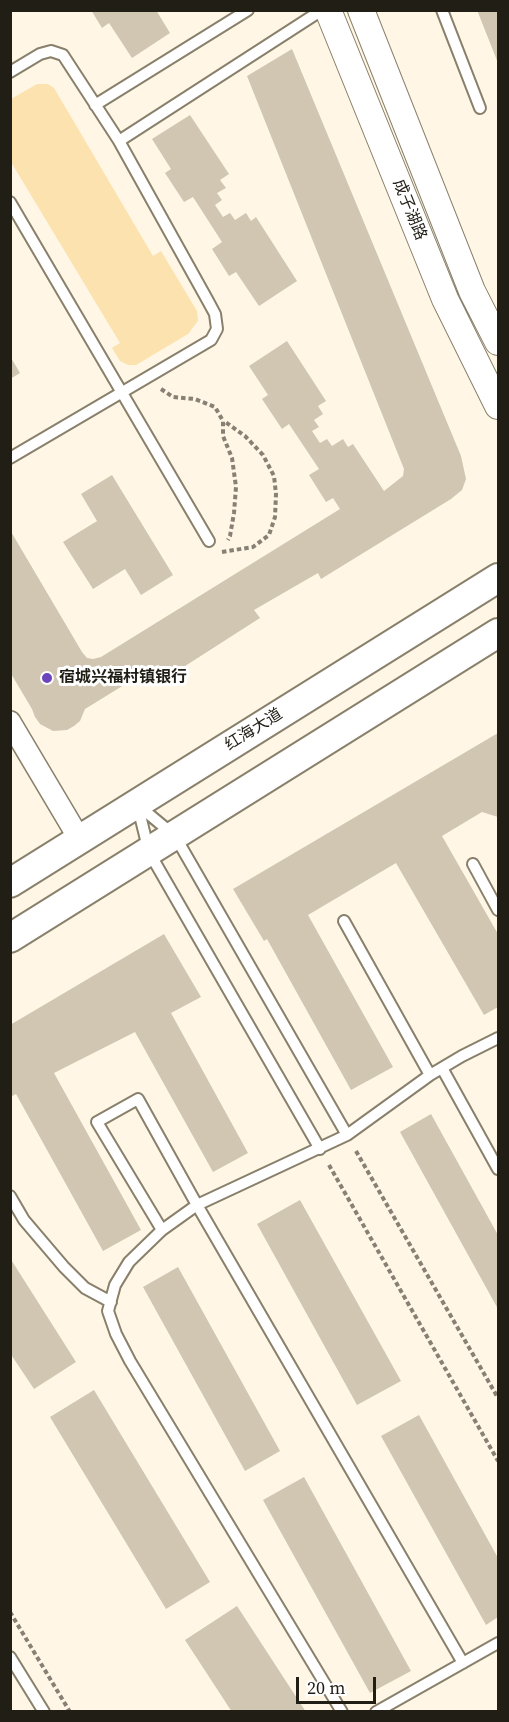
<!DOCTYPE html>
<html>
<head>
<meta charset="utf-8">
<style>
  body { margin:0 }
  #map { position:relative; width:509px; height:1722px; overflow:hidden; background:#fff6e5; font-family:"Source Serif 4",serif }
  canvas { display:block }
  .frame { position:absolute; inset:0; border:12px solid #211e16; pointer-events:none }
  .scale { position:absolute; left:296px; top:1677px; width:80px; height:27px; box-sizing:border-box; border:3px solid #211e16; border-top:0; padding-left:8px; font-size:18px; line-height:21px; white-space:nowrap; color:#211e16; -webkit-text-stroke:4px #fff; paint-order:stroke }
</style>
</head>
<body>
<div id="map">
<canvas width="509" height="1722"></canvas>
<div class="frame"></div>
<div class="scale">20 m</div>
</div>
<script>
const ctx = document.querySelector('canvas').getContext('2d');
ctx.lineJoin = 'round';
function fill(path, color) { ctx.fillStyle = color; ctx.fill(path, 'evenodd'); }
const shape = rows => new Path2D(rows.map(r => 'M' + r).join(''));
function trace(path, color, width, dash) { ctx.strokeStyle = color; ctx.lineWidth = width; ctx.lineCap = dash ? 'butt' : 'round'; ctx.setLineDash(dash || []); ctx.stroke(path); }
function label(font, color, halo, rows, align = 'center') {
  ctx.font = font + ' "Source Serif 4","Noto Sans SC",serif'; ctx.lineWidth = 6; ctx.setLineDash([]); ctx.textBaseline = 'middle'; ctx.strokeStyle = halo; ctx.fillStyle = color; for (const [text, x, y, turn = 0] of rows) {
    ctx.save(); ctx.translate(x, y); ctx.rotate((+turn || 0) * Math.PI / 180); ctx.textAlign = isNaN(turn) ? turn : align; if (halo) ctx.strokeText(text, 0, 0); ctx.fillText(text, 0, 0); ctx.restore();
  }
}
const green = shape([
  [37,84,48,84,54,88,153,256,161,251,197,311,198,321,188,334,136,365,128,365,120,361,112,348,120,343,11,162,11,99]
]);
const building = shape([
  [91,10,156,10,170,33,132,58,109,23,102,28],
  [477,10,498,10,498,63],
  [292,49,461,456,466,479,462,490,451,499,321,579,318,573,254,610,260,618,157,684,150,669,85,709,80,721,74,726,67,730,53,731,40,724,35,717,32,709,10,672,10,530,82,652,87,658,93,659,101,657,340,509,333,498,326,502,309,475,319,469,289,424,282,429,262,399,268,395,249,366,287,341,326,401,318,406,323,414,314,420,319,427,312,431,320,443,327,439,332,446,343,439,348,447,353,444,384,491,403,476,404,469,247,76],
  [190,115,229,174,220,180,226,188,217,193,222,200,215,205,223,217,230,213,235,220,246,213,251,221,256,217,297,281,259,306,236,272,229,276,212,249,222,242,193,197,184,202,165,173,171,169,152,139],
  [10,356,20,373,10,379],
  [112,475,173,575,141,595,125,569,93,589,63,542,97,521,81,494],
  [498,733,498,817,482,812,442,836,498,934,498,1007,484,1015,396,863,308,915,393,1067,351,1090,267,939,264,941,233,889],
  [164,934,201,997,171,1013,248,1153,213,1172,135,1032,54,1073,141,1230,103,1251,16,1094,10,1097,10,1025],
  [431,1114,498,1235,498,1309,400,1132],
  [300,1200,401,1381,357,1405,257,1224],
  [10,1258,76,1362,34,1389,10,1353],
  [178,1267,280,1451,245,1471,143,1287],
  [94,1390,210,1582,166,1609,50,1417],
  [419,1415,498,1558,498,1617,486,1625,381,1436],
  [304,1477,411,1671,370,1693,263,1500],
  [237,1606,306,1712,232,1712,185,1640]
]);
const path = shape([
  [161,389,173,397,195,399,215,407,223,421,223,436,232,458,236,487,234,513,230,536,228,540],
  [222,552,253,547,269,535,275,517,276,494,274,476,263,455,245,436,224,421],
  [356,1151,498,1398],
  [329,1165,498,1461],
  [10,1612,70,1712]
]);
const service = shape([
  [442,10,480,108],
  [10,72,40,54,51,51,63,55,119,141,208,301,215,314,217,329,211,340,10,458],
  [95,105,248,10],
  [119,141,322,10],
  [10,202,209,541],
  [139,806,175,836,347,1135],
  [138,807,149,852,320,1149],
  [473,864,498,910],
  [344,921,430,1075],
  [442,1068,498,1169],
  [10,1196,24,1220,64,1267,85,1288,111,1302],
  [162,1230,97,1122,138,1099,197,1205,463,1663],
  [10,1657,44,1712],
  [342,1712,130,1361,116,1334,108,1311,115,1285,129,1262,162,1230,197,1205,347,1135,430,1075,462,1056,498,1038],
  [376,1712,498,1643]
]);
const minor = shape([
  [10,722,80,840]
]);
const tertiary = shape([
  [328,10,445,299,498,406],
  [361,10,472,291,498,342]
]);
const secondary = shape([
  [10,883,498,578],
  [10,938,498,633]
]);
const markers = [
  [47,678,6,"#6c44bc"]
];
const streetNames = [
  ["成子湖路",409,210,68],
  ["红海大道",254,730,-32]
];
const poiNames = [
  ["宿城兴福村镇银行",59,678]
];
fill(green, '#fce2ae');
fill(building, '#d0c6b1');
trace(service, '#89806c', 14);
trace(minor, '#89806c', 24);
trace(tertiary, '#89806c', 28);
trace(secondary, '#89806c', 32);
trace(path, '#878175', 4, [4.5, 3]);
trace(service, '#fff', 10);
trace(minor, '#fff', 21);
trace(tertiary, '#fff', 26);
trace(secondary, '#fff', 28);
for (const [x, y, r, color] of markers) { const dot = new Path2D(); dot.arc(x, y, r, 0, 2 * Math.PI); ctx.fillStyle = color; ctx.fill(dot); trace(dot, '#fff', 2); }
label('16px', '#211e16', '#fff', streetNames);
label('bold 16px', '#211e16', '#fff', poiNames, 'left');
</script>
</body>
</html>
